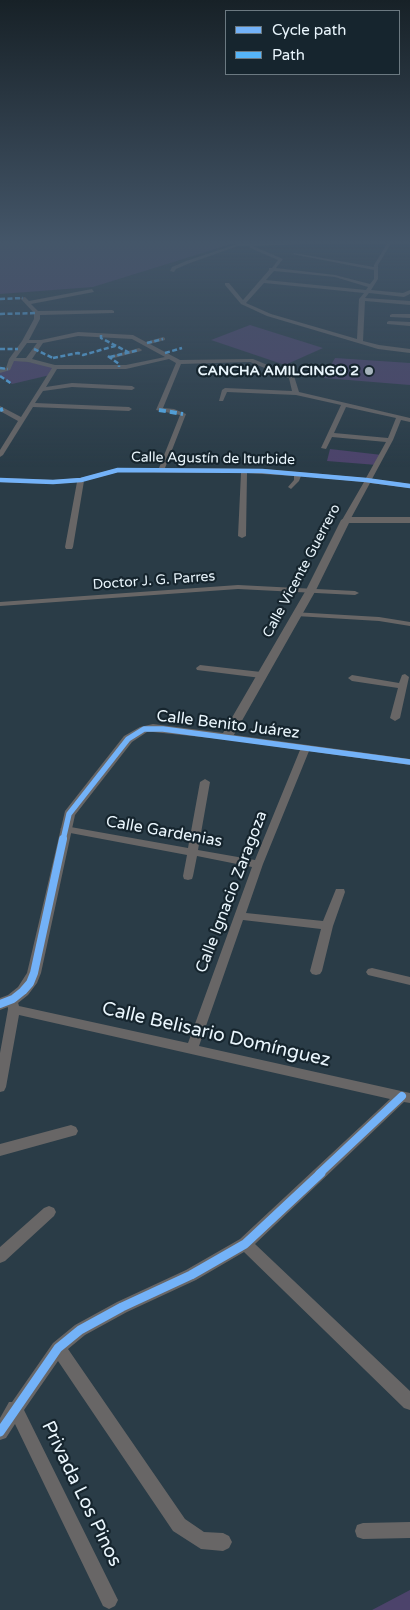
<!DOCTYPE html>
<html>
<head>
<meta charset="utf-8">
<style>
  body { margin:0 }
  #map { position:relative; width:410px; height:1610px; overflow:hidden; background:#2a3c47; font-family:"Varela Round",sans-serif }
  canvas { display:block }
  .legend { position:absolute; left:225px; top:10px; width:175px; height:65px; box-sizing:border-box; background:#16252e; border:1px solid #6b7981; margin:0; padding:6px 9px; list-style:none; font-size:15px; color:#eaf6fd }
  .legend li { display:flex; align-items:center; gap:10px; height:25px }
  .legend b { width:25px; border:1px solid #6b7981 }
</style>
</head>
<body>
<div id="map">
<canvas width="410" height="1610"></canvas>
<ul class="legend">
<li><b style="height:6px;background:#73b2f8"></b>Cycle path</li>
<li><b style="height:6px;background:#56b5f8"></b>Path</li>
</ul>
</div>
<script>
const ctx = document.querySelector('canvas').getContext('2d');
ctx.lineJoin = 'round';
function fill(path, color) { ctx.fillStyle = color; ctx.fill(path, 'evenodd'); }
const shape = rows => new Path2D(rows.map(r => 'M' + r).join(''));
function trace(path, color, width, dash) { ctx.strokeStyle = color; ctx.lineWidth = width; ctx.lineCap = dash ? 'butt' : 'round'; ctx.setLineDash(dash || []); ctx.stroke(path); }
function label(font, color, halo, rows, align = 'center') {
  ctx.font = font + ' "Varela Round",sans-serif'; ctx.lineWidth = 4.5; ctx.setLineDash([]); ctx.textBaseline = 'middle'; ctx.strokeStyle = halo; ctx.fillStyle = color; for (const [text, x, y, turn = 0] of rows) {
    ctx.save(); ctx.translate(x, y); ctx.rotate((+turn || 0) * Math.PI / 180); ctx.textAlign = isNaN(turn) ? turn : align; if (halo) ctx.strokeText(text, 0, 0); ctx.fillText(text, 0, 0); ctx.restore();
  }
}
const green = shape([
  [0,242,238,242,93,287,0,294],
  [250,325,323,348,285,365,211,340],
  [335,358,410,363,410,385,324,378],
  [12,359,55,367,50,375,12,384,0,376,0,371,8,369],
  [330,449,382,455,377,465,327,461],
  [410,1590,410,1610,372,1610]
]);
const minor = shape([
  [309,242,341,242,339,243,253,246,283,259,276,268,335,275,370,284,374,279,374,270,292,254,294,253,374,267,374,265,388,242,392,242,378,265,378,279,371,290,403,293,410,290,410,294,404,297,369,293,365,298,410,301,410,305,365,301,363,341,379,345,410,349,410,353,378,349,358,343,267,316,241,304,225,285,225,283,229,283,243,300,269,270,269,268,272,268,278,260,250,248,250,246,238,246,190,263,176,269,174,272,170,271,172,267,186,261,237,244,309,242],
  [274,271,335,277,368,287,366,290,266,280,274,271],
  [264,283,364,293,359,299,357,339,271,314,246,303,264,283],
  [92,289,94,292,31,304,38,311,112,310,114,311,114,313,40,315,40,319,29,340,41,340,78,332,133,335,146,342,163,337,165,338,165,340,150,344,180,360,253,359,294,376,299,392,410,418,410,422,401,420,393,440,372,479,410,484,410,488,370,483,350,520,346,522,342,520,364,482,301,476,299,481,291,489,288,487,294,480,294,476,247,473,246,536,242,538,238,536,241,473,118,472,84,481,73,547,72,549,66,549,65,547,77,482,53,484,0,482,0,478,53,480,81,478,118,468,159,468,180,415,156,410,176,363,169,359,126,369,57,369,46,387,72,383,132,386,135,388,132,390,72,387,43,391,35,403,129,407,132,409,129,411,33,407,3,455,0,457,0,450,18,421,0,411,0,406,21,417,52,368,28,362,14,361,10,370,0,373,0,369,6,368,9,359,22,341,34,319,34,313,20,298,25,297,29,301,92,289],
  [78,336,132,339,165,357,126,365,55,365,32,359,43,343,78,336],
  [27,343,37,343,26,358,16,358,27,343],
  [250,362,289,378,292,391,225,388,222,390,219,401,223,401,227,392,296,395,341,405,321,448,326,449,332,437,386,442,366,478,262,469,165,468,186,414,174,409,163,408,181,364,250,362],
  [346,407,396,418,388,438,334,433,346,407],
  [392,314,410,314,410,318,390,317,390,315,392,314],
  [389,321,410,322,410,326,387,324,387,322,389,321],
  [139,348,142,350,141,351,110,359,107,357,139,348],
  [238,585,355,591,359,593,355,595,238,589,0,606,0,602,238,585],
  [293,612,379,617,410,622,410,626,379,621,296,616,293,616,293,612],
  [200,665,261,672,265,675,261,678,197,670,196,668,200,665],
  [405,674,409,677,400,718,395,721,390,718,398,688,352,681,348,678,352,675,399,683,402,675,405,674],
  [227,734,410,759,410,765,309,751,263,864,246,913,323,921,336,889,344,889,345,892,333,926,322,971,320,974,316,975,312,974,310,971,321,929,243,920,199,1046,410,1093,410,1103,404,1102,255,1244,410,1391,410,1410,404,1408,244,1252,196,1280,127,1312,85,1335,68,1349,185,1519,204,1532,223,1533,229,1536,232,1542,229,1548,223,1551,201,1549,173,1531,58,1361,24,1410,115,1594,118,1600,115,1606,109,1609,103,1606,15,1424,6,1438,0,1440,0,1418,9,1402,12,1402,53,1343,75,1325,117,1302,186,1270,240,1239,390,1099,19,1015,6,1087,4,1091,0,1092,0,1053,8,1009,7,1002,9,999,13,997,17,999,19,1006,188,1043,252,867,197,856,193,876,192,879,188,880,184,879,183,876,187,855,65,832,60,829,65,826,188,848,200,782,205,779,210,782,198,850,255,860,300,750,224,739,222,737,224,735,227,734],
  [372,968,410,977,410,985,368,975,366,972,368,969,372,968],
  [71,1125,76,1127,78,1131,76,1135,0,1156,0,1144,71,1125],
  [49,1206,54,1208,56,1212,54,1216,5,1261,0,1263,0,1247,44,1208,49,1206],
  [410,1522,410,1538,363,1539,357,1537,355,1531,357,1525,363,1523,410,1522]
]);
const tertiary = shape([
  [346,517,410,517,410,523,349,523,316,590,231,740,153,732,147,732,132,742,75,815,41,973,37,983,28,995,18,1003,0,1010,0,998,8,995,18,987,27,973,65,811,124,736,140,727,153,724,223,733,306,590,341,520,346,517]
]);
const quietFar1 = shape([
  [0,299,23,298],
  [0,314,37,313],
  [101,335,101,338,128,352],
  [147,343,163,339],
  [0,349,18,349],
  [34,349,53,358],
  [165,353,182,348],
  [108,356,119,364,119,367],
  [110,357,139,350],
  [53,358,78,353,83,355,115,346],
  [0,368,8,369],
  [0,376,12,384]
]);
const quiet = shape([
  [0,410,3,409],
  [159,410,183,414]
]);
const cyclewayFar3 = shape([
  [0,480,53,482,81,480,118,470,262,471,366,480,410,486]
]);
const cyclewayFar2 = shape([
  [63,840,69,814,128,739,144,729,163,729,410,762]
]);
const cyclewayFar1 = shape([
  [0,1004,13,999,23,991,30,983,34,973,63,839],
  [319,1174,402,1096]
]);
const cycleway = shape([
  [0,1432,58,1348,80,1330,122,1307,191,1275,245,1244,321,1173]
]);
const markers = [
  [369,371,5,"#a7b5bd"]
];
const farPoinames = [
  ["CANCHA AMILCINGO 2",359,371]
];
const farStreetnames = [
  ["Calle Agustín de Iturbide",213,459,1],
  ["Calle Vicente Guerrero",302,571,-62],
  ["Doctor J. G. Parres",154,581,-4]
];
const streetNames = [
  ["Calle Benito Juárez",228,725,7],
  ["Calle Gardenias",164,832,10],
  ["Calle Ignacio Zaragoza",232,892,-69]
];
const nearStreetnames = [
  ["Calle Belisario Domínguez",216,1035,13],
  ["Privada Los Pinos",81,1494,64]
];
fill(green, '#4c436b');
fill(minor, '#686666');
fill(tertiary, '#686666');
trace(quietFar1, '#56b5f8', 2.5, [5, 2.5]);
trace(quiet, '#56b5f8', 4, [7, 4]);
trace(cyclewayFar3, '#73b2f8', 4.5);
trace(cyclewayFar2, '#73b2f8', 5.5);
trace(cyclewayFar1, '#73b2f8', 8);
trace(cycleway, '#73b2f8', 9);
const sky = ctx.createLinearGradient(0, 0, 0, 467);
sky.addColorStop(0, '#172127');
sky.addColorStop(0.52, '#445669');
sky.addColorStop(1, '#44566900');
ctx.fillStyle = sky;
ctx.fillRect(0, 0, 410, 467);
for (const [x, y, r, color] of markers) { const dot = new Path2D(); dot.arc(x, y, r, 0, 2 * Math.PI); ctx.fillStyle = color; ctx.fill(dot); trace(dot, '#16252e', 2); }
label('bold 14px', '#eaf6fd', '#16252e', farPoinames, 'right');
label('14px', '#eaf6fd', '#16252e', farStreetnames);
label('16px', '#eaf6fd', '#16252e', streetNames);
label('19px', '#eaf6fd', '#16252e', nearStreetnames);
</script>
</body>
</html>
